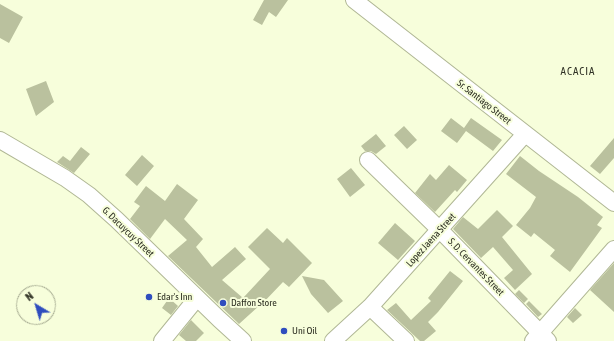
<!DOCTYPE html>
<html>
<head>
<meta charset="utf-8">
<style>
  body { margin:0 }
  #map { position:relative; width:614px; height:341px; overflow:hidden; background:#f7fedb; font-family:"Asap Condensed",sans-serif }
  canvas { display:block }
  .north { position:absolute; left:16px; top:285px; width:40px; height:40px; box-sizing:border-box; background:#f7fedb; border:1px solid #a7ac92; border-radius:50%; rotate:322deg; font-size:11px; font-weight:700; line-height:16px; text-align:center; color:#303225 }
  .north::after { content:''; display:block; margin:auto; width:14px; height:18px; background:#2f4dbe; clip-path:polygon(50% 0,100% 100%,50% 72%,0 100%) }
</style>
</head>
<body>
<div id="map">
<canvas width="614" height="341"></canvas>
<div class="north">N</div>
</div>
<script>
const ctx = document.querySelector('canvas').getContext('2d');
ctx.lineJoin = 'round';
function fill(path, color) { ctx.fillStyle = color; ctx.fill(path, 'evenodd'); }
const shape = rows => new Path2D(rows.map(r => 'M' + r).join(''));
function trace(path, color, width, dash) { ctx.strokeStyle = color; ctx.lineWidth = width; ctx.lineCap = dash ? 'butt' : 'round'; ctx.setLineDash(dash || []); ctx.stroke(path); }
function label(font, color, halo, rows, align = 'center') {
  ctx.font = font + ' "Asap Condensed",sans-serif'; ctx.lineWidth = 4; ctx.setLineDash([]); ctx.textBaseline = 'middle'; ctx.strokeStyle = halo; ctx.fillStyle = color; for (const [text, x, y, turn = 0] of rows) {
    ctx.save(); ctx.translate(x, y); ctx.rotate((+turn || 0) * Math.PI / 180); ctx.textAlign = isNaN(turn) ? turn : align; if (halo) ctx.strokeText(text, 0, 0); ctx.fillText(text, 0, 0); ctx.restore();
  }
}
const building = shape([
  [264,0,288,0,276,17,269,12,262,25,253,20],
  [0,4,23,17,9,43,0,38],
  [46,81,54,102,36,116,26,89],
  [451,118,464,128,471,118,502,140,493,151,466,131,457,143,441,131],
  [404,126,417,140,407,149,394,135],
  [376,134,386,146,376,154,371,151,365,151,361,146],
  [614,138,614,158,600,174,590,166],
  [81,147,90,154,74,173,57,162,63,156,70,161],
  [142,155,154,166,137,186,125,175],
  [520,156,539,171,578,197,603,217,597,225,602,228,570,272,550,256,555,250,534,233,531,237,516,225,530,208,536,197,506,174],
  [449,165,467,180,457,192,455,190,435,212,415,193,430,174,436,180],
  [351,168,365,185,350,197,337,179],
  [177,184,198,200,184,219,203,239,196,247,212,267,235,247,246,259,222,280,243,298,270,269,248,247,267,228,283,243,287,238,312,263,289,287,283,282,261,305,260,305,239,324,168,256,187,240,165,219,150,239,130,219,140,206,134,202,146,186,165,201],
  [497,210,513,226,502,237,532,274,515,290,504,278,513,270,493,247,481,258,453,229,463,217,478,229],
  [395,223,415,241,398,260,378,243],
  [614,263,614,312,590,290],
  [450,271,463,281,438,312,428,322,436,331,424,341,420,341,387,310,396,303,411,320,431,301,428,298],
  [302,276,324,280,343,301,328,313,311,294],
  [519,290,528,299,524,303,515,294],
  [169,298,178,306,171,315,162,308],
  [529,301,542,314,538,317,526,304],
  [575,308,582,315,573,323,567,317],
  [191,320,204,333,196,341,186,341,179,335]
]);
const minor = shape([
  [354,0,614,203],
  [0,140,65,178,89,195,117,220,219,319,243,341],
  [368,160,440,230,548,341],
  [370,307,406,341],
  [162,341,197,298],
  [333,341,370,307,525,134],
  [533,341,614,249]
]);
const markers = [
  [149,297,4,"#2f4dbe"],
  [223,303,4,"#2f4dbe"],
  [284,331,4,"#2f4dbe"]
];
const streetNames = [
  ["Sr. Santiago Street",484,102,38],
  ["G. Dacuycuy Street",128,232,44],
  ["Lopez Jaena Street",431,240,-48],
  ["S. D. Cervantes Street",476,267,46]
];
const poiNames = [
  ["Edar's Inn",157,297],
  ["Daffon Store",231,303],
  ["Uni Oil",292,331]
];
const neighbourhoodNames = [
  ["ACACIA",578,72]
];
fill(building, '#bac19e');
trace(minor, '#b0b795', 18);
trace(minor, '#fff', 16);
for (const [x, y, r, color] of markers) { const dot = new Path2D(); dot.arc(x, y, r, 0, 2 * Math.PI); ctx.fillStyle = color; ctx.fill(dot); trace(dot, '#f7fedb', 1.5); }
label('10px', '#303225', '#f7fedb', streetNames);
label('10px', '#303225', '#f7fedb', poiNames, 'left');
ctx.letterSpacing = '1px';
label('11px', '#303225', '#f7fedb', neighbourhoodNames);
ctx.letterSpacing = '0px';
</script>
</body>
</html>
